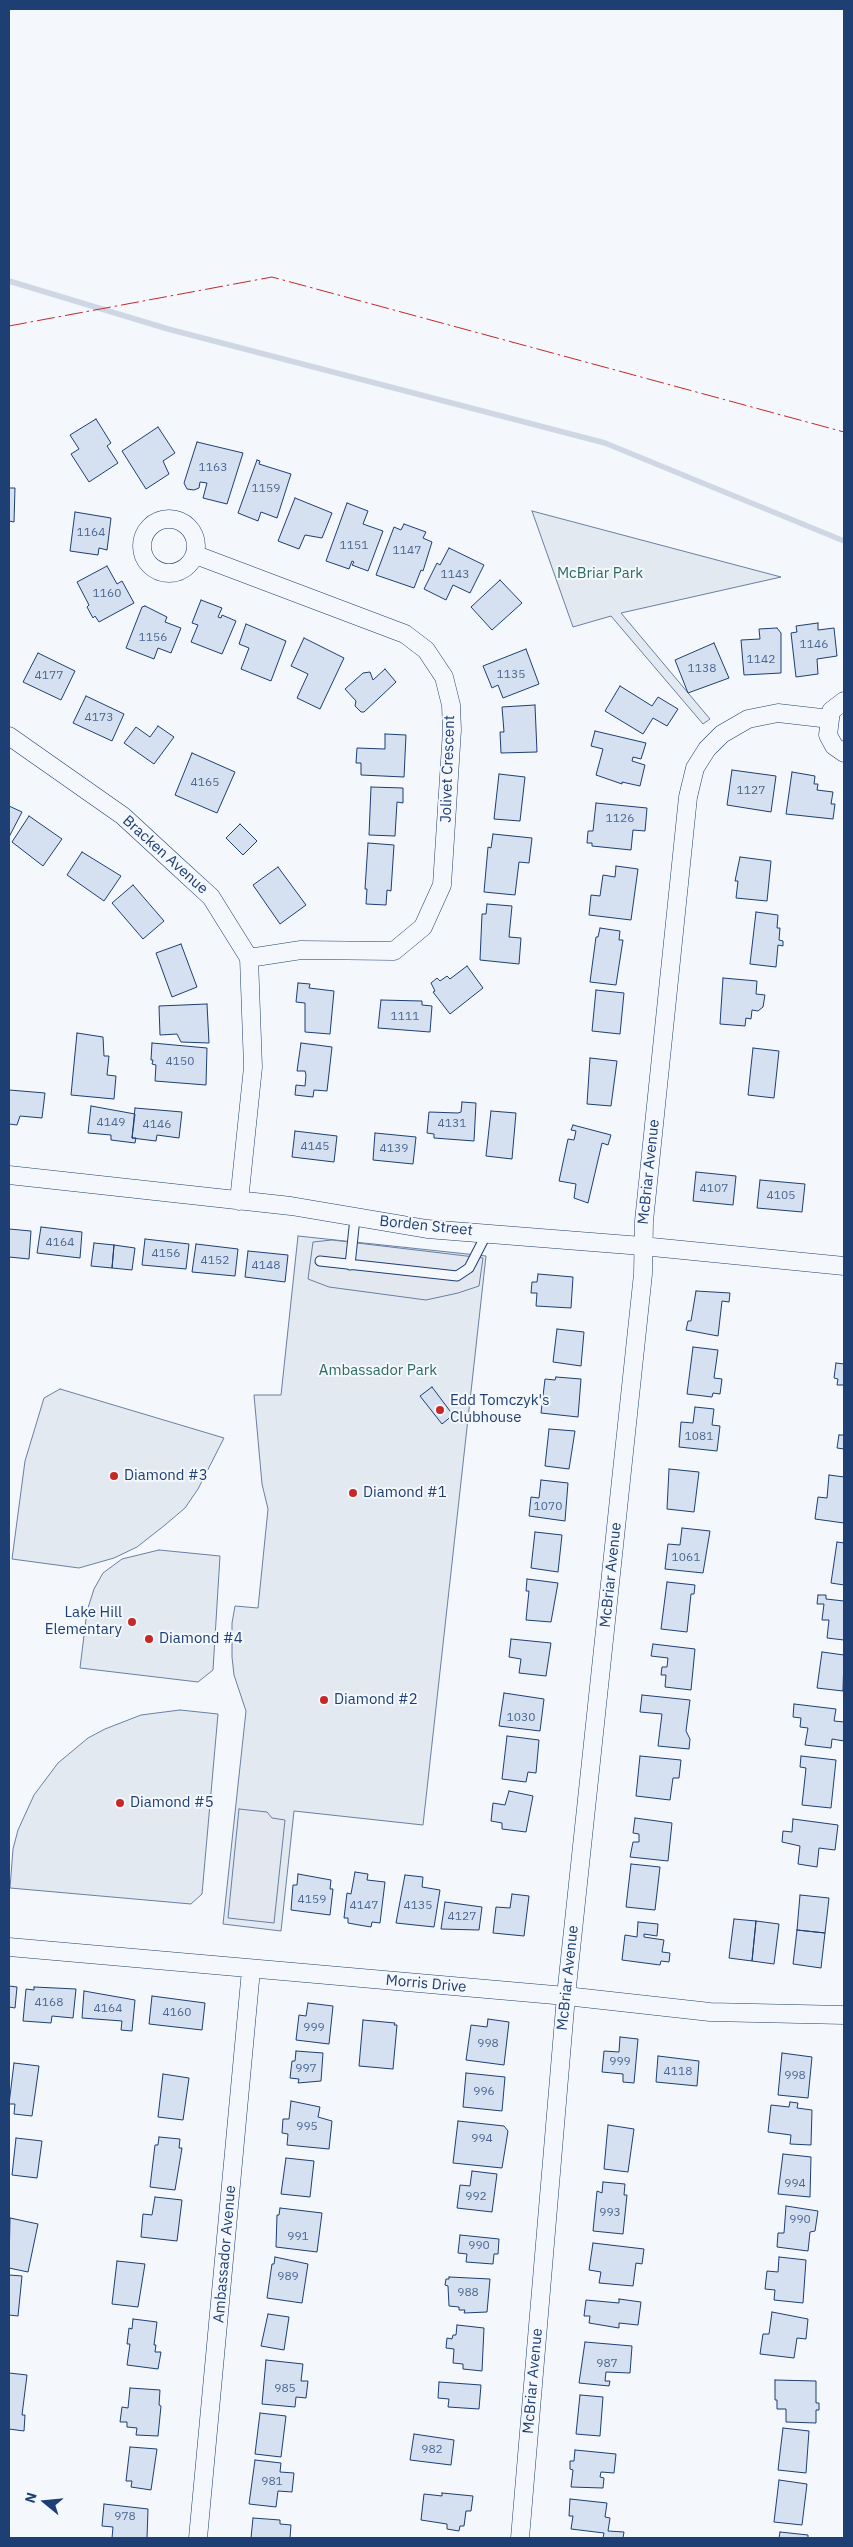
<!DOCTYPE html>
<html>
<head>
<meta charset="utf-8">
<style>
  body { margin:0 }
  #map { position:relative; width:853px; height:2547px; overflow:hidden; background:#f4f7fb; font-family:"IBM Plex Sans",sans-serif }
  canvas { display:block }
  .frame { position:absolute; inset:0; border:10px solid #1d3f73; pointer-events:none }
  .north { position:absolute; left:20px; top:2477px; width:50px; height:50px; -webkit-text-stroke:4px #f4f7fb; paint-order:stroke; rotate:287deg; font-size:14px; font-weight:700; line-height:20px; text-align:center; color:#1d3f73 }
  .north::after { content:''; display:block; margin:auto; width:18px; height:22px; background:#1d3f73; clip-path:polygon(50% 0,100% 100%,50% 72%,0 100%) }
</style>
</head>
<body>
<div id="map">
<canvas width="853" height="2547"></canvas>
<div class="frame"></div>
<div class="north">N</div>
</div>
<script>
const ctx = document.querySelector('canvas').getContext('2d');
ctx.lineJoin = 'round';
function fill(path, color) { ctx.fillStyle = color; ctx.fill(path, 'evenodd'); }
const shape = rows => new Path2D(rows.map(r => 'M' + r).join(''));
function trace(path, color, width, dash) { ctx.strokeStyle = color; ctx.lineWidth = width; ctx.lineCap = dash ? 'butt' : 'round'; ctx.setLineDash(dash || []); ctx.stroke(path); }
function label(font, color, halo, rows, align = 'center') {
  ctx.font = font + ' "IBM Plex Sans",sans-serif'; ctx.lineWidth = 4; ctx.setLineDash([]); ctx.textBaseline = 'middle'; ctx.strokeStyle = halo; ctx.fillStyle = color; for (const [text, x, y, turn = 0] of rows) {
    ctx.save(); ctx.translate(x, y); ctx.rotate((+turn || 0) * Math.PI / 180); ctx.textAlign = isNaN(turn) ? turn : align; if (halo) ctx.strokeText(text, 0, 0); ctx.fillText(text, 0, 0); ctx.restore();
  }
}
const green = shape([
  [532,511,781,577,621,613,710,719,703,724,611,616,573,627,532,511],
  [298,1236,486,1256,423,1825,294,1811,281,1931,223,1924,246,1711,234,1675,232,1657,232,1623,235,1606,258,1608,268,1509,262,1484,254,1395,281,1395,298,1236],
  [60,1389,224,1438,198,1489,185,1508,165,1525,137,1547,114,1558,79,1568,12,1559,25,1461,44,1398,60,1389],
  [159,1550,220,1556,213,1670,198,1682,80,1668,87,1611,94,1589,103,1573,122,1559,159,1550],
  [180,1710,218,1714,202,1894,191,1904,10,1888,13,1849,18,1830,34,1795,58,1763,88,1738,105,1729,141,1715,180,1710]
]);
const parking = shape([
  [332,1240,483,1258,479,1286,458,1293,426,1300,329,1287,308,1279,313,1242,332,1240],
  [239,1809,267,1812,272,1818,285,1820,274,1923,228,1918,239,1809]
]);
const stream = shape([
  [9,281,168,329,605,443,844,541]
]);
const building = shape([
  [96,419,111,443,107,446,118,463,89,482,71,454,79,449,70,435,96,419],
  [158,427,175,453,163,461,169,474,146,489,122,451,158,427],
  [197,442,243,453,227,504,203,498,207,483,200,482,199,488,194,490,187,489,184,483,197,442],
  [257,460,260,461,259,464,291,474,277,518,261,512,258,521,238,513,257,460],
  [9,488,15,488,14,522,9,521,9,488],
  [295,498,332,513,322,538,305,535,299,549,278,541,295,498],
  [347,503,368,511,363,524,383,531,368,571,352,565,354,562,352,561,349,569,326,561,347,503],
  [75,512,111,518,107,550,99,548,98,555,70,551,75,512],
  [404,524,426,532,423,538,432,542,423,571,421,570,414,588,376,575,394,527,401,530,404,524],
  [449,548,484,565,470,593,453,585,446,600,424,589,437,563,440,565,449,548],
  [107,566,117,584,122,581,134,603,99,622,95,616,93,618,87,607,89,605,77,582,107,566],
  [500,580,522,603,492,630,471,607,500,580],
  [201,600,222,608,218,617,221,618,222,615,236,621,222,654,191,642,198,625,192,623,201,600],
  [145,606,167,617,165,622,181,628,171,653,158,648,154,659,126,648,142,607,145,606],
  [818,623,818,630,834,628,837,656,817,659,818,674,796,677,791,633,797,632,796,626,818,623],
  [246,624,286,641,271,681,241,669,249,648,239,644,246,624],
  [777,628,781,633,781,673,744,675,741,640,760,639,759,629,777,628],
  [304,638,344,658,320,709,297,698,308,674,291,666,304,638],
  [714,643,729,678,688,693,675,660,714,643],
  [526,649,539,684,503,698,498,685,492,688,483,666,526,649],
  [38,653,75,671,61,700,23,682,38,653],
  [385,669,396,682,364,712,361,712,355,706,356,701,345,689,363,673,370,672,373,680,385,669],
  [620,686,652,706,658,697,678,709,667,726,653,718,643,734,605,711,620,686],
  [86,696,124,714,112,741,73,723,86,696],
  [535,705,537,752,501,753,500,732,504,732,502,707,535,705],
  [158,726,174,737,154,764,124,743,136,727,150,737,158,726],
  [595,731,646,743,641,759,633,757,632,761,645,765,640,786,622,782,622,784,596,775,603,749,591,746,595,731],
  [385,734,406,735,404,777,361,775,361,763,356,763,357,748,385,749,385,734],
  [192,753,235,772,217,813,175,795,192,753],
  [732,770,776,776,771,812,727,805,732,770],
  [792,772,815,776,814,784,818,784,817,790,833,792,831,804,835,804,833,819,786,814,792,772],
  [499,774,525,777,520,821,494,819,499,774],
  [371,787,403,788,403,803,397,802,395,836,369,835,371,787],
  [596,803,647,808,645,831,633,830,631,850,592,846,592,843,587,843,588,831,593,831,596,803],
  [9,806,22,812,9,837,9,806],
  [29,816,62,839,43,866,12,842,29,816],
  [240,824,257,841,243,855,226,838,240,824],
  [493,834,532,838,529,863,519,862,515,895,484,892,488,847,491,848,493,834],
  [368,843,394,845,391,891,387,890,386,905,366,904,367,889,365,889,368,843],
  [82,852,121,876,104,901,67,875,82,852],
  [740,857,771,861,767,901,736,898,738,881,735,881,740,857],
  [616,866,638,869,631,920,589,915,591,895,600,896,603,875,615,877,616,866],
  [278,867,306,905,280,924,253,885,278,867],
  [133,885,164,921,143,939,112,903,133,885],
  [487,904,512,906,509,937,521,938,519,964,480,960,482,914,486,914,487,904],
  [756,912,778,915,777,928,780,928,779,940,783,941,783,946,778,945,776,967,750,964,756,912],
  [600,928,620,931,619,940,623,940,616,985,590,982,596,937,598,937,600,928],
  [181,944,197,987,172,997,156,953,181,944],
  [467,966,483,988,450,1014,433,992,435,991,431,983,437,978,440,981,447,976,450,979,467,966],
  [723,978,757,981,756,994,765,995,763,1007,758,1011,752,1010,751,1019,746,1018,745,1026,720,1024,723,978],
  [298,983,310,984,309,988,334,991,330,1034,305,1032,305,1003,296,1002,298,983],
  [596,990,624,993,620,1034,592,1031,596,990],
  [381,1000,422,1001,422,1005,432,1006,430,1032,378,1028,381,1000],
  [207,1004,209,1043,181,1042,177,1034,160,1035,159,1006,207,1004],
  [77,1033,103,1037,104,1056,109,1056,107,1075,116,1076,114,1099,71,1095,77,1033],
  [152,1043,207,1048,206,1085,155,1081,156,1065,152,1064,153,1060,151,1060,152,1043],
  [301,1043,332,1047,327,1091,314,1090,313,1097,295,1095,296,1085,305,1086,306,1075,305,1071,297,1071,301,1043],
  [753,1048,779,1051,774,1098,748,1095,753,1048],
  [590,1058,617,1061,611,1106,587,1104,590,1058],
  [9,1090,45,1093,42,1118,20,1116,17,1125,9,1124,9,1090],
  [462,1102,476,1103,474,1141,434,1138,434,1134,427,1133,429,1112,458,1113,461,1112,462,1102],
  [91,1106,135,1114,132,1138,136,1138,135,1143,111,1140,111,1135,88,1133,91,1106],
  [135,1108,182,1112,179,1138,157,1135,156,1141,132,1138,135,1108],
  [491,1111,516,1113,512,1159,486,1156,491,1111],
  [573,1125,611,1135,608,1145,602,1143,588,1203,574,1198,576,1184,559,1181,568,1139,574,1140,576,1131,571,1130,573,1125],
  [295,1131,337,1136,334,1162,292,1157,295,1131],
  [375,1133,416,1137,413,1164,373,1160,375,1133],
  [696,1172,736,1176,733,1205,693,1201,696,1172],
  [760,1180,805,1184,802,1212,757,1208,760,1180],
  [41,1227,82,1232,80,1258,37,1253,41,1227],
  [9,1229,31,1231,29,1259,9,1257,9,1229],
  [145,1239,189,1244,186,1269,142,1265,145,1239],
  [94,1243,114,1245,112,1268,91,1266,94,1243],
  [196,1244,238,1249,235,1276,192,1272,196,1244],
  [114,1245,135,1248,132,1270,112,1268,114,1245],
  [248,1251,288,1255,285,1282,245,1277,248,1251],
  [538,1274,573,1277,571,1308,536,1306,537,1293,531,1293,532,1282,537,1282,538,1274],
  [696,1291,730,1293,729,1302,722,1301,718,1336,686,1330,688,1321,691,1321,696,1291],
  [557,1329,584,1332,581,1366,553,1362,557,1329],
  [693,1347,718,1350,714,1378,722,1379,720,1394,713,1393,712,1397,687,1394,693,1347],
  [836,1363,844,1364,844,1393,844,1385,837,1385,838,1379,834,1378,836,1363],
  [556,1377,581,1379,578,1417,541,1413,545,1379,555,1380,556,1377],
  [432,1387,453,1415,442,1424,420,1396,432,1387],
  [695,1407,714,1409,712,1425,720,1426,717,1451,679,1447,681,1422,693,1423,695,1407],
  [549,1429,575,1431,569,1469,545,1466,549,1429],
  [839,1435,844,1435,844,1449,837,1448,839,1435],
  [669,1469,699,1472,694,1512,667,1509,669,1469],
  [829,1475,844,1477,844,1523,815,1519,818,1497,827,1498,829,1475],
  [541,1480,568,1483,565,1521,529,1516,531,1497,539,1498,541,1480],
  [682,1528,710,1531,703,1573,665,1569,668,1544,680,1545,682,1528],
  [535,1532,562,1535,558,1572,531,1568,535,1532],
  [837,1542,844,1543,844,1585,831,1583,837,1542],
  [527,1579,558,1583,551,1622,526,1620,529,1591,526,1591,527,1579],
  [667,1582,695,1585,694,1594,691,1594,687,1632,661,1629,667,1582],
  [818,1595,826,1595,826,1599,844,1601,844,1640,827,1638,829,1620,822,1620,824,1604,817,1604,818,1595],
  [511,1639,551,1643,546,1676,519,1673,521,1659,509,1657,511,1639],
  [653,1644,695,1649,691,1690,665,1687,666,1675,661,1675,662,1667,667,1667,668,1658,651,1656,653,1644],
  [822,1652,844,1655,843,1691,817,1688,822,1652],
  [504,1693,544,1699,540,1731,499,1726,504,1693],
  [642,1695,690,1700,686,1731,690,1739,689,1749,658,1746,662,1714,640,1712,642,1695],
  [794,1704,836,1709,834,1721,844,1722,844,1741,832,1739,831,1748,805,1745,808,1728,800,1727,801,1718,793,1717,794,1704],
  [507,1736,539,1740,536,1773,528,1772,526,1782,502,1779,507,1736],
  [640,1756,681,1760,679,1778,673,1778,670,1800,636,1796,640,1756],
  [801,1756,836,1760,831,1808,802,1805,806,1768,800,1767,801,1756],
  [509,1791,533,1796,526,1832,502,1829,502,1823,491,1821,493,1803,505,1805,509,1791],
  [635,1818,672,1823,668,1861,630,1857,633,1842,639,1842,639,1834,633,1833,635,1818],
  [793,1819,838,1825,835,1850,819,1848,817,1867,798,1864,800,1846,782,1842,783,1831,792,1832,793,1819],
  [631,1864,660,1867,655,1910,626,1907,631,1864],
  [355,1872,368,1874,367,1880,385,1882,380,1923,372,1922,371,1927,359,1925,348,1923,348,1918,344,1918,347,1893,351,1894,355,1872],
  [298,1874,331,1880,330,1889,333,1889,330,1915,291,1910,293,1885,297,1885,298,1874],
  [405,1875,423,1877,422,1887,440,1890,434,1927,396,1923,405,1875],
  [512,1894,529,1896,524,1936,493,1933,496,1907,510,1908,512,1894],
  [800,1895,829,1898,825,1933,797,1930,800,1895],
  [445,1902,482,1907,479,1930,441,1929,445,1902],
  [734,1919,756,1921,752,1961,729,1958,734,1919],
  [756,1921,779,1924,774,1964,752,1961,756,1921],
  [638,1922,658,1924,657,1936,644,1934,644,1937,664,1940,662,1952,670,1953,669,1962,661,1961,660,1965,622,1960,625,1935,637,1937,638,1922],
  [797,1930,825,1933,821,1968,793,1964,797,1930],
  [9,1986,17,1987,15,2008,9,2007,9,1986],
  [34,1987,76,1989,73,2018,52,2016,51,2023,23,2021,26,1989,34,1990,34,1987],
  [84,1991,135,2000,132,2031,121,2030,122,2021,82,2018,84,1991],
  [152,1996,205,2003,202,2030,149,2024,152,1996],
  [308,2003,333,2006,329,2044,296,2040,299,2015,306,2016,308,2003],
  [488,2019,509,2022,504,2065,466,2060,471,2025,487,2027,488,2019],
  [363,2020,395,2023,394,2025,397,2025,393,2069,359,2066,363,2020],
  [620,2037,638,2039,634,2083,623,2082,623,2074,602,2072,604,2051,619,2052,620,2037],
  [296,2051,323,2053,321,2081,298,2083,299,2079,290,2078,292,2061,295,2061,296,2051],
  [782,2053,812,2057,808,2098,778,2095,782,2053],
  [658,2056,699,2061,697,2086,656,2082,658,2056],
  [14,2063,39,2066,32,2116,14,2114,15,2104,9,2104,14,2063],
  [466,2073,505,2077,502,2111,463,2107,466,2073],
  [163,2074,189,2078,183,2120,158,2117,163,2074],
  [291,2101,320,2107,318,2117,332,2121,329,2149,287,2145,288,2134,282,2133,283,2119,289,2119,291,2101],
  [790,2102,798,2103,797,2108,812,2110,811,2145,790,2144,791,2135,768,2132,771,2105,789,2107,790,2102],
  [458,2121,504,2126,508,2131,502,2168,453,2163,458,2121],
  [608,2125,634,2129,628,2172,604,2169,608,2125],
  [159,2137,180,2139,179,2148,182,2148,175,2190,150,2187,155,2145,158,2145,159,2137],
  [16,2138,42,2141,37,2178,12,2175,16,2138],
  [783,2154,811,2157,810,2197,778,2194,783,2154],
  [286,2158,314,2161,310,2197,281,2194,286,2158],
  [472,2171,497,2174,492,2212,457,2208,460,2185,470,2186,472,2171],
  [603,2182,625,2184,624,2195,627,2195,623,2234,593,2231,597,2191,602,2193,603,2182],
  [155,2197,182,2200,177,2241,141,2237,143,2214,152,2215,155,2197],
  [786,2206,818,2211,815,2231,810,2232,808,2251,777,2247,778,2233,784,2233,786,2206],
  [280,2208,322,2213,317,2252,276,2247,277,2215,279,2215,280,2208],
  [10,2218,38,2224,28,2272,9,2268,10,2218],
  [460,2235,499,2239,498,2254,494,2254,493,2264,466,2262,467,2254,458,2253,460,2235],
  [593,2243,644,2249,642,2264,636,2263,633,2286,599,2283,601,2272,589,2270,593,2243],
  [275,2257,308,2264,302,2303,267,2298,272,2264,274,2264,275,2257],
  [779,2257,806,2260,803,2303,774,2300,775,2290,765,2289,767,2271,778,2272,779,2257],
  [117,2261,145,2264,138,2307,112,2304,117,2261],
  [9,2275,22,2276,18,2316,9,2315,9,2275],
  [449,2277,490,2279,487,2312,464,2313,465,2310,459,2310,459,2307,449,2306,448,2286,445,2285,446,2279,449,2279,449,2277],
  [619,2299,641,2302,638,2325,619,2323,619,2328,589,2323,590,2316,584,2316,586,2300,619,2303,619,2299],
  [772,2312,808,2319,806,2339,797,2338,794,2358,760,2354,763,2334,769,2334,772,2312],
  [268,2314,289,2317,284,2350,261,2346,268,2314],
  [133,2319,157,2322,154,2345,156,2345,155,2352,161,2352,158,2369,127,2365,130,2344,127,2344,129,2328,132,2329,133,2319],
  [457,2325,484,2328,482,2371,463,2369,463,2364,453,2363,454,2349,446,2348,447,2338,452,2339,453,2335,456,2335,457,2325],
  [585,2342,632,2346,630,2373,606,2372,605,2381,610,2381,609,2386,579,2383,585,2342],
  [266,2360,303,2364,301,2381,308,2381,306,2398,296,2397,295,2407,262,2404,266,2360],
  [9,2373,27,2375,22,2415,25,2415,24,2431,9,2429,9,2373],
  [775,2380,816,2381,816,2403,819,2403,819,2410,816,2410,816,2423,786,2422,786,2409,777,2409,777,2400,775,2400,775,2380],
  [439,2382,481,2385,479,2409,448,2407,449,2399,438,2398,439,2382],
  [130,2388,160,2390,159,2405,161,2406,158,2436,136,2435,137,2428,127,2427,127,2422,120,2422,122,2407,128,2408,130,2388],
  [580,2395,603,2397,600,2436,576,2434,580,2395],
  [260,2413,286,2416,281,2457,255,2454,260,2413],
  [783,2428,809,2431,806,2473,778,2470,783,2428],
  [414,2434,454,2440,451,2465,410,2460,414,2434],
  [130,2447,157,2449,151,2490,131,2487,132,2481,126,2481,130,2447],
  [575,2450,616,2454,614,2473,601,2472,600,2477,604,2478,603,2488,571,2487,573,2470,570,2469,570,2461,574,2461,575,2450],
  [255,2460,281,2463,280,2472,294,2473,292,2492,278,2491,276,2507,249,2504,255,2460],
  [779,2480,807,2484,802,2525,774,2522,779,2480],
  [442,2493,473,2496,471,2511,466,2511,464,2526,460,2526,459,2531,447,2529,447,2524,421,2520,424,2494,442,2496,442,2493],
  [570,2499,607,2503,605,2517,610,2518,608,2531,624,2532,623,2538,603,2538,604,2533,571,2529,573,2516,569,2516,570,2499],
  [104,2504,148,2509,147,2538,112,2538,113,2527,102,2526,104,2504],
  [253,2518,280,2520,280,2524,291,2525,290,2538,251,2538,253,2518],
  [780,2532,808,2535,808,2538,779,2538,780,2532]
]);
const lane = shape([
  [320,1261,457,1276,469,1268,487,1233],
  [350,1265,355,1218]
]);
const street = shape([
  '142 546a27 27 0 1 1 54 0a27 27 0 1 1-54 0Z',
  [196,555,405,634,426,650,444,677,451,705,452,730,442,885,423,927,394,951,301,950,249,958],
  [844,701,831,711,828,735,834,746,844,753],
  [9,736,123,816,175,864,211,897,249,958,253,1067,239,1201],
  [9,1175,291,1206,427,1229,642,1246,844,1266],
  [9,1947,566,1996,710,2012,844,2015],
  [198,2538,251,1970],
  [520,2538,566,1996,643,1274,644,1221,688,797,695,768,707,749,722,734,748,719,778,713,830,719]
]);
const power = shape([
  [9,326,272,277,844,432]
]);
const markers = [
  [440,1410,5,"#c62828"],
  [114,1476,5,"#c62828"],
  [353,1493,5,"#c62828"],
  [132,1622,5,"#c62828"],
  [149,1639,5,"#c62828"],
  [324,1700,5,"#c62828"],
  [120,1803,5,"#c62828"]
];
const numberNames = [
  ["1163",213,468],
  ["1159",266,489],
  ["1164",91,533],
  ["1151",354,546],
  ["1147",407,551],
  ["1143",455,575],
  ["1160",107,594],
  ["1156",153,638],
  ["1146",814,645],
  ["1142",761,660],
  ["1138",702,669],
  ["1135",511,675],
  ["4177",49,676],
  ["4173",99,718],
  ["4165",205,783],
  ["1127",751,791],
  ["1126",620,819],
  ["1111",405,1017],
  ["4150",180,1062],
  ["4149",111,1123],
  ["4131",452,1124],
  ["4146",157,1125],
  ["4145",315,1147],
  ["4139",394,1149],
  ["4107",714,1189],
  ["4105",781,1196],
  ["4164",60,1243],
  ["4156",166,1254],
  ["4152",215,1261],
  ["4148",266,1266],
  ["1081",699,1437],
  ["1070",548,1507],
  ["1061",686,1558],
  ["1030",521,1718],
  ["4159",312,1900],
  ["4147",364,1906],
  ["4135",418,1906],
  ["4127",462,1917],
  ["4168",49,2003],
  ["4164",108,2009],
  ["4160",177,2013],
  ["999",314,2028],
  ["998",488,2044],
  ["999",620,2062],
  ["997",306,2069],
  ["4118",678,2072],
  ["998",795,2076],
  ["996",484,2092],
  ["995",307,2127],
  ["994",482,2139],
  ["994",795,2184],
  ["992",476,2197],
  ["993",610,2213],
  ["990",800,2220],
  ["991",298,2237],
  ["990",479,2246],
  ["989",288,2277],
  ["988",468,2293],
  ["987",607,2364],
  ["985",285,2389],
  ["982",432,2450],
  ["981",272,2482],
  ["978",125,2517]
];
const parkNames = [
  ["McBriar Park",600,574],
  ["Ambassador Park",378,1371]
];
const streetNames = [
  ["Jolivet Crescent",448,769,-88],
  ["Bracken Avenue",165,855,42],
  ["McBriar Avenue",649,1172,-84],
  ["Borden Street",426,1226,6],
  ["McBriar Avenue",611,1575,-84],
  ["McBriar Avenue",568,1978,-84],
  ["Morris Drive",426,1984,5],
  ["Ambassador Avenue",225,2254,-85],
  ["McBriar Avenue",533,2381,-85]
];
const poiNames = [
  ["Edd Tomczyk's",450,1401],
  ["Clubhouse",450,1418],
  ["Diamond #3",124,1476],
  ["Diamond #1",363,1493],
  ["Lake Hill",122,1613,"right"],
  ["Elementary",122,1630,"right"],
  ["Diamond #4",159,1639],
  ["Diamond #2",334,1700],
  ["Diamond #5",130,1803]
];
fill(green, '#e3e9f0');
trace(green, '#687fa3', 1);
fill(parking, '#e3e8f0');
trace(parking, '#687fa3', 1);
trace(stream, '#cfd7e4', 5.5);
fill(building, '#d5e0f0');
trace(building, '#1d3f73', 1);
trace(lane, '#1d3f73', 11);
trace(street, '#1d3f73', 19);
trace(lane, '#f4f7fb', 9);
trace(street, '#f4f7fb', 18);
trace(power, '#c62828', 1, [18, 4, 2.5, 4]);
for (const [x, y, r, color] of markers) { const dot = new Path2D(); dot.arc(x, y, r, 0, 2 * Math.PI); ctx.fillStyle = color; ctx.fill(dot); trace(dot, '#f4f7fb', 2); }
label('12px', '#4b6792', null, numberNames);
label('15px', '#2c6c60', '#f4f7fb', parkNames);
label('15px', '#1d3f73', '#f4f7fb', streetNames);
label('15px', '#1d3f73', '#f4f7fb', poiNames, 'left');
</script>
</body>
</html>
